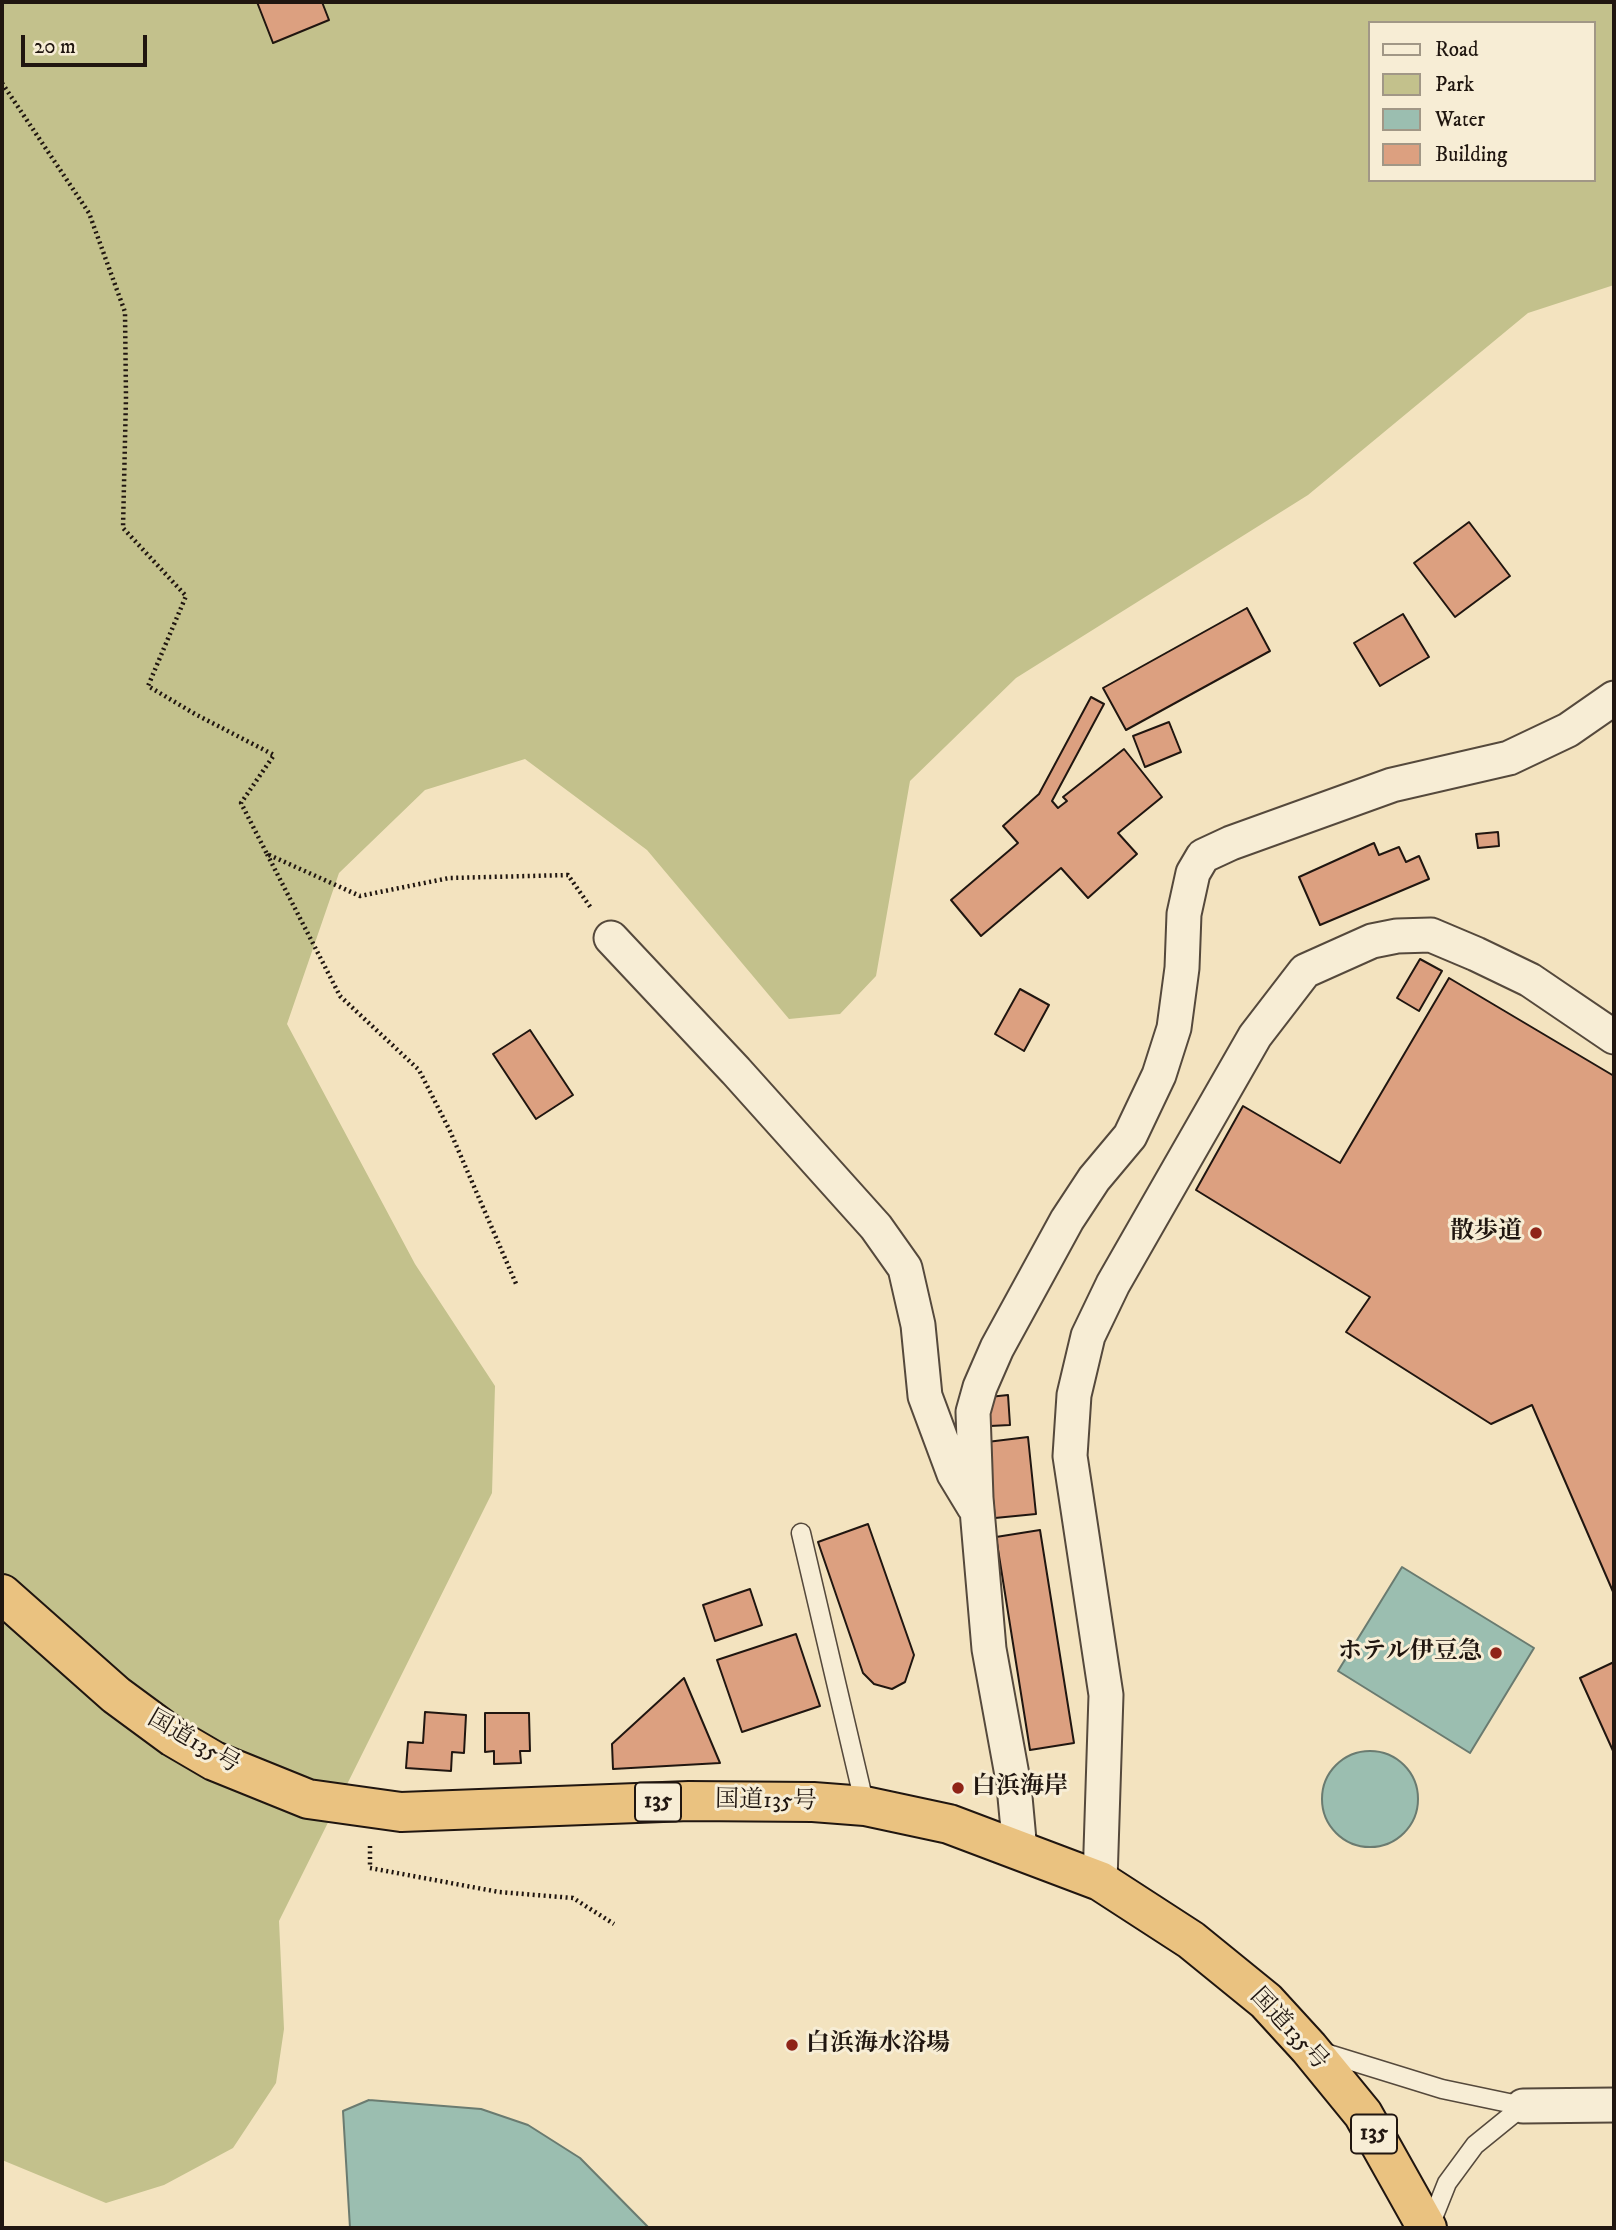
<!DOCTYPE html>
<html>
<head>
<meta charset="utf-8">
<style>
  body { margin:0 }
  #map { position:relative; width:1616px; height:2230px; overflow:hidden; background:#f3e3bf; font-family:"IM FELL DW Pica",serif }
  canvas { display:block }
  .frame { position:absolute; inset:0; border:4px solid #201610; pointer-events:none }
  .legend { position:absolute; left:1368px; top:21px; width:228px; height:161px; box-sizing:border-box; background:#f7edd5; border:2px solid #a19786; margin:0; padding:9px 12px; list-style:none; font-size:21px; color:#201610 }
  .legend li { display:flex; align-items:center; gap:14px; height:35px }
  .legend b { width:35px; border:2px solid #a19786 }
  .scale { position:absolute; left:21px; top:35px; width:126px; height:32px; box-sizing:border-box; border:4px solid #201610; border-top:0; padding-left:9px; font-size:21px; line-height:24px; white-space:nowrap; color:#201610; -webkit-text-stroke:5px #f7edd5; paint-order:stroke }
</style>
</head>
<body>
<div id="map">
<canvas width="1616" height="2230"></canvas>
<div class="frame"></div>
<ul class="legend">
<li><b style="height:9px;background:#f7edd5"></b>Road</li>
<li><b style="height:19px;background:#c3c18c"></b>Park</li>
<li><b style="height:19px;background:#9bbeb0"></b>Water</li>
<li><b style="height:19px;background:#dca080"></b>Building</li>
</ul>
<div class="scale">20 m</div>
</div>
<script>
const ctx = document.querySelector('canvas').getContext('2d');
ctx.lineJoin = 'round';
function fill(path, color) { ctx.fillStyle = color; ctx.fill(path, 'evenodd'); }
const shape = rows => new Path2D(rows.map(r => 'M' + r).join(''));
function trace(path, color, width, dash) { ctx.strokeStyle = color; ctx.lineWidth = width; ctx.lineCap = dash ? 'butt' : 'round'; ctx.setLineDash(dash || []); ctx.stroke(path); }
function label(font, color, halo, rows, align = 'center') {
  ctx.font = font + ' "IM FELL DW Pica","Noto Serif JP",serif'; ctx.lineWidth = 6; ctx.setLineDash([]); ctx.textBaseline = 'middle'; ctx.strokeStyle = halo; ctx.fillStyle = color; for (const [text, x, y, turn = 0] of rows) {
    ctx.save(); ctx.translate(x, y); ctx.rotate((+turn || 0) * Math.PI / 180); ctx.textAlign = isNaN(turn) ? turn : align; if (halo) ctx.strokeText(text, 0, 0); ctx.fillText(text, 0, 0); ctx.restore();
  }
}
const green = shape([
  [2,2,1614,2,1614,285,1528,313,1308,495,1016,678,910,781,876,976,840,1014,789,1019,647,850,525,759,425,790,339,873,287,1024,415,1264,495,1386,492,1493,279,1921,284,2029,276,2083,233,2148,164,2185,106,2203,2,2160],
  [1369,23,1593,23,1593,180,1369,180]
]);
const water = shape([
  [1402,1567,1534,1648,1470,1753,1338,1671,1402,1567],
  '1322 1799a48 48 0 1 1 96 0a48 48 0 1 1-96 0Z',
  [369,2100,481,2109,528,2125,580,2158,649,2228,350,2228,343,2111,369,2100]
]);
const building = shape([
  [257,2,322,2,329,20,273,43,257,2],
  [1469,522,1510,576,1455,617,1414,563,1469,522],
  [1247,608,1270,651,1126,730,1103,688,1247,608],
  [1403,614,1429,657,1380,686,1354,643,1403,614],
  [1091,697,1104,704,1052,801,1058,808,1067,801,1063,797,1124,749,1162,797,1118,833,1137,854,1088,898,1061,868,981,936,951,900,1018,843,1003,826,1039,794,1091,697],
  [1169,722,1181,752,1145,767,1133,736,1169,722],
  [1498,832,1499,846,1478,848,1476,834,1498,832],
  [1374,843,1379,855,1399,847,1406,862,1419,856,1429,879,1320,925,1299,877,1374,843],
  [1420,959,1442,971,1419,1011,1397,998,1420,959],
  [1449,978,1614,1076,1614,1594,1532,1405,1491,1424,1346,1332,1370,1297,1196,1190,1243,1106,1340,1163,1449,978],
  [1020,989,1049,1005,1024,1051,995,1034,1020,989],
  [530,1030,573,1095,536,1119,493,1054,530,1030],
  [1008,1395,1010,1425,990,1426,989,1397,1008,1395],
  [1028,1437,1036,1514,995,1518,987,1442,1028,1437],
  [868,1524,914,1655,905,1682,892,1689,874,1684,863,1673,818,1542,868,1524],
  [1040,1530,1074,1743,1030,1750,996,1537,1040,1530],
  [750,1589,762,1625,715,1641,703,1605,750,1589],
  [796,1634,820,1706,742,1732,717,1660,796,1634],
  [1614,1662,1614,1753,1580,1678,1614,1662],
  [684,1678,720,1763,613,1769,612,1744,684,1678],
  [425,1712,466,1715,464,1753,452,1752,451,1771,406,1768,408,1742,423,1743,425,1712],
  [485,1713,529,1713,530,1751,520,1751,521,1763,494,1764,494,1751,485,1752,485,1713]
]);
const path = shape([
  [2,83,89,213,125,312,126,397,123,528,186,596,148,686,195,714,274,755,241,803,267,854,360,896,449,878,568,875,591,908],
  [267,854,340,996,419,1070,450,1131,517,1286],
  [370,1846,370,1868,499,1892,573,1898,614,1924]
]);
const lane = shape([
  [801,1533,865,1806],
  [1319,2051,1442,2089,1523,2106],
  [1429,2228,1447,2183,1475,2145,1523,2106]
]);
const street = shape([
  [611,938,736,1071,876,1227,905,1268,918,1325,925,1396,954,1474,974,1507],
  [1020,1851,1014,1786,989,1649,976,1498,973,1412,980,1387,997,1348,1067,1220,1094,1179,1130,1136,1159,1075,1174,1028,1182,968,1184,914,1193,873,1203,856,1231,843,1392,785,1509,758,1568,730,1614,698],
  [1100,1881,1106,1695,1070,1456,1074,1395,1088,1336,1113,1284,1255,1036,1305,971,1372,941,1397,936,1431,935,1476,954,1530,980,1614,1037],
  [1523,2106,1614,2105]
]);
const highway = shape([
  [2,1594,116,1695,173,1737,214,1761,308,1799,401,1812,689,1801,813,1802,865,1806,949,1824,1100,1881,1191,1940,1266,2001,1309,2048,1363,2114,1427,2228]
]);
const markers = [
  [1536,1233,7,"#8f2418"],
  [1496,1653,7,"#8f2418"],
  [958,1788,7,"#8f2418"],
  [792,2045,7,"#8f2418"]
];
const shields = [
  [658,1802,46],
  [1374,2134,46]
];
const shieldNames = [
  ["135",658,1802],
  ["135",1374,2134]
];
const poiNames = [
  ["散歩道",1522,1233],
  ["ホテル伊豆急",1482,1653],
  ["白浜海岸",972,1788,"left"],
  ["白浜海水浴場",806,2045,"left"]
];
const streetNames = [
  ["国道135号",193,1743,30],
  ["国道135号",766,1802,1],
  ["国道135号",1288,2030,47]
];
fill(green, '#c3c18c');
fill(water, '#9bbeb0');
trace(water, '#6a7b70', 2);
fill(building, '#dca080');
trace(building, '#201610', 2);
trace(lane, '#55493c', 21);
trace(street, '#55493c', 37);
trace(highway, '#201610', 42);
trace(path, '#201610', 4.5, [2, 3.5]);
trace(lane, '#f7edd5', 18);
trace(street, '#f7edd5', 33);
trace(highway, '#eac280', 38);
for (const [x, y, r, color] of markers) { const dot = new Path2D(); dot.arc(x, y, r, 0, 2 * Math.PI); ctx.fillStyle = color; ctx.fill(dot); trace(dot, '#f7edd5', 2.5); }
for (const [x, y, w] of shields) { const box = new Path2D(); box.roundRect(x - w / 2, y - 19.5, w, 39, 5); ctx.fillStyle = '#f7edd5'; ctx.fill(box); trace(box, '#201610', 2); }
label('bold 23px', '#201610', null, shieldNames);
label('bold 24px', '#201610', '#f7edd5', poiNames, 'right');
label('24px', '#201610', '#f7edd5', streetNames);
</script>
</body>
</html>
